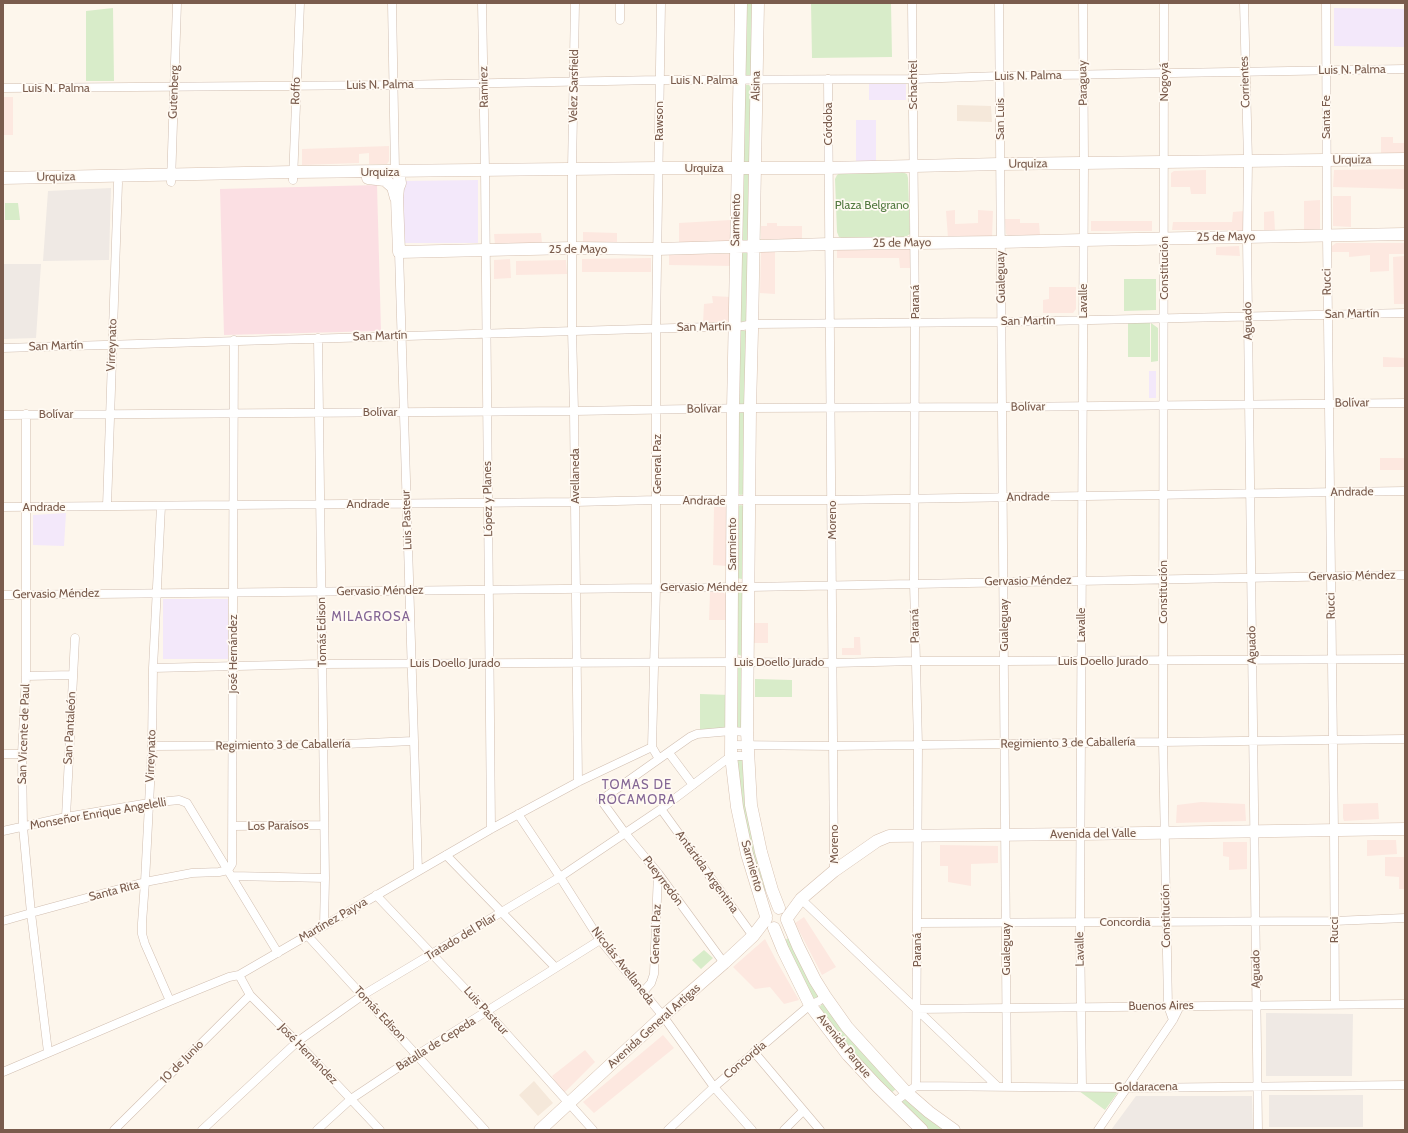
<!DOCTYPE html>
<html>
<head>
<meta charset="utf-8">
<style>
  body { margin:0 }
  #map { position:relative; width:1408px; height:1133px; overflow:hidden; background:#fdf6ec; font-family:Cabin,sans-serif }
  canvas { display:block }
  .frame { position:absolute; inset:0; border:4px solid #7a5c4d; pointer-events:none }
</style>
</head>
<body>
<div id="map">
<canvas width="1408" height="1133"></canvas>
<div class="frame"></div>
</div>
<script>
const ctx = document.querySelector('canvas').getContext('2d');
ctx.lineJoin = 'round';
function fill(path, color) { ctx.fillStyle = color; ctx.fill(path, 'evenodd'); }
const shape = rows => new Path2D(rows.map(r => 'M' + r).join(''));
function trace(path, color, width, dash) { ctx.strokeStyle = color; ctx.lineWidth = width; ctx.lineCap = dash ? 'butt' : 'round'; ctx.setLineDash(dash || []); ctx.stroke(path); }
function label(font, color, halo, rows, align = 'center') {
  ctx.font = font + ' Cabin,sans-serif'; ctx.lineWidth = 3.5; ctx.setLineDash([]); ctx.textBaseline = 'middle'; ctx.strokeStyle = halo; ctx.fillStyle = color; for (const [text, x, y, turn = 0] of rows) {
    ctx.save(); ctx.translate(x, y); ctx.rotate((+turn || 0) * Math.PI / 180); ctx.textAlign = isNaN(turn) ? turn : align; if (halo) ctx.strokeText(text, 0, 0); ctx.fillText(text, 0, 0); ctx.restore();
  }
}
const residential = shape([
  [957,105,991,106,992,122,957,121],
  [534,1081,553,1103,538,1116,519,1095]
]);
const commercial = shape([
  [3,97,13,97,13,135,3,135],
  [1381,137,1393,137,1393,143,1405,143,1405,153,1381,153],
  [389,146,389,161,387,164,369,164,369,153,359,154,359,163,302,165,302,149],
  [1405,169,1405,189,1333,187,1334,170],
  [1206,170,1206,194,1191,194,1190,187,1171,187,1171,173,1174,171],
  [1333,196,1351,196,1351,227,1333,226],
  [1320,200,1320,230,1304,230,1304,201],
  [955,210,955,224,978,223,978,210,993,211,992,237,948,238,946,211],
  [1245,211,1245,233,1233,233,1232,230,1172,230,1173,222,1232,222,1233,212],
  [1274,211,1275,231,1264,231,1264,212],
  [1005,219,1020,219,1020,223,1039,223,1040,235,1009,236,1006,234],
  [731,220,731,239,730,242,679,244,679,223],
  [1091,221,1152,221,1152,231,1091,231],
  [767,223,777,223,777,226,802,226,802,240,761,239,761,226,767,226],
  [583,232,617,233,617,244,583,244],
  [541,233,542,243,495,245,494,234],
  [1336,243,1405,243,1405,254,1389,254,1389,271,1370,272,1370,245,1370,255,1349,257,1349,252,1332,252,1332,246],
  [1239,246,1240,256,1216,255,1216,247],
  [837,248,911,248,912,268,900,268,899,258,837,258],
  [761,249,775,250,775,294,760,293],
  [669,254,733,254,733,266,669,265],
  [1405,256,1405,304,1394,304,1393,257],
  [651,258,651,272,582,272,582,259],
  [510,259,511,278,494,279,494,260],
  [566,260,567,274,516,275,516,261],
  [1049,287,1076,287,1076,309,1073,313,1043,313,1043,300,1049,299],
  [712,296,731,297,732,321,703,323,704,304,713,303],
  [1383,357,1405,358,1405,367,1383,367],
  [1380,458,1405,458,1405,470,1380,470],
  [714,507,727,507,726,566,713,565],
  [710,592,723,592,726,595,726,620,709,620],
  [754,623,768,623,768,643,754,643],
  [854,637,860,637,861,655,842,655,842,648,854,648],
  [1201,802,1245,804,1246,821,1176,823,1177,805],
  [1378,803,1379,819,1344,821,1343,818,1343,804],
  [1367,840,1396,840,1397,854,1367,856],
  [1223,842,1247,842,1247,869,1229,870,1229,857,1223,856],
  [940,845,998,846,998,863,971,864,971,886,948,882,948,866,940,866],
  [1385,857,1405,857,1405,889,1399,889,1399,877,1385,876],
  [804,917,836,967,822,975,795,923],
  [765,939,776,960,799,1000,784,1004,770,987,755,989,733,967],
  [663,1035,674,1048,594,1113,583,1102],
  [585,1050,595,1062,563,1094,552,1076]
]);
const industrial = shape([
  [111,188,109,260,43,261,48,191],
  [4,264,41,264,36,338,3,339],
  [1266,1013,1353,1014,1352,1076,1266,1076],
  [1269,1095,1363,1095,1363,1127,1269,1127],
  [1136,1096,1252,1096,1253,1130,1111,1130]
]);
const education = shape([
  [1334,8,1405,9,1405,47,1334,46],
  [869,84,906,84,906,100,869,100],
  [856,120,876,120,876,161,856,161],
  [478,180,478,243,402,243,403,181],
  [1149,371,1156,371,1156,398,1149,398],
  [66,513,64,546,33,545,33,515],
  [163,599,228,599,228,659,163,659]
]);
const medical = shape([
  [377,185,381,331,224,335,220,189]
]);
const green = shape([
  [745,3,754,3,753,76,744,75],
  [811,3,891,3,892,57,812,58],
  [113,8,114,81,86,81,86,11],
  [743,85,752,85,752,162,743,162],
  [902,172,907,174,908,178,910,234,904,238,844,239,839,237,837,232,835,179,837,175,840,173],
  [741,174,750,174,749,240,743,242,740,238],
  [5,203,18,203,20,220,5,220],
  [747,252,748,253,748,321,740,322,741,253],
  [1124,279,1156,279,1156,310,1124,311],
  [1150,322,1150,357,1128,357,1128,323],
  [1151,323,1158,328,1158,361,1151,362],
  [740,330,746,331,745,404,740,405,739,404],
  [742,412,745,413,744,494,741,495,737,494,738,413],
  [741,505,744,506,744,579,742,579,736,578,737,506],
  [738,591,742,591,742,656,737,654,736,595],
  [737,667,742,667,742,728,736,728],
  [755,679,792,680,792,697,755,697],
  [700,694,729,695,729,727,700,734],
  [737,759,743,759,767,890,765,891,763,890,740,806],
  [790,937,822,995,813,1002,782,942],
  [704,950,713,958,701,969,692,960],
  [825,1002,896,1089,890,1094,839,1036,818,1008],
  [1079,1091,1118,1092,1105,1110],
  [906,1097,947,1130,929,1130,899,1103]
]);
const street = shape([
  [392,3,395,171],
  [482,3,485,170,491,829],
  [575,3,572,169,572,330,574,411,578,782],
  [912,3,915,323,914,583,918,745,916,1086],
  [999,3,1007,1087],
  [1164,3,1163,742,1168,1006,1173,1020],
  [1244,3,1248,161,1247,237,1258,1130],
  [1326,3,1327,236,1334,831,1335,1004],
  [620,20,620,3],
  [828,79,834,871],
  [3,88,393,85,659,80,913,79,1000,76,1405,69],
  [293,180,300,3],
  [171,182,177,3],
  [399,252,418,871],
  [318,338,325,878,324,926],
  [3,348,743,326,753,324,1002,322,1405,313],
  [26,414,26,676,22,754,23,827,31,913,48,1052],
  [3,415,574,411,750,408,1002,407,1405,403],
  [107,506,118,183],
  [161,506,153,668,152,746,145,882,142,923,142,934,145,944,170,1001],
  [3,507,575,502,657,500,832,500,1405,491],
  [3,595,749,587,1405,575],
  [153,668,322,664,740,662,833,663,916,661,1004,661,1405,659],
  [26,676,73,675],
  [731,745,834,746,1405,739],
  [152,746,323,745,413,741],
  [669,753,693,785],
  [3,754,22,754],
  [659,759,652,747,656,588,656,328,661,3],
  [661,809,753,936],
  [518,814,560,877,600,940,663,1016,714,1087,752,1130],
  [66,817,75,638],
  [233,826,324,825],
  [3,831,66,817,149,803,179,800,187,803,278,953],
  [446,855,555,967],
  [228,870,232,864,234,340],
  [232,876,325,878],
  [376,895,487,1012,593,1130],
  [801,899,997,1086],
  [3,921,31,913,145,882,192,873,219,872,228,870],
  [917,923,1334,921,1405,918],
  [307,935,485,1130],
  [724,963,658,873,625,833,601,800,690,737,697,734,731,731,747,732],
  [239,975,250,995,297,1042,380,1130],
  [643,992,651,983,654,974,658,873],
  [916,1009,1405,1004],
  [754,1052,820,1130],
  [3,1072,170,1001,229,977,239,975,491,829,578,782,652,747],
  [1082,1087,1080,922,1084,163,1083,3],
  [893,1103,916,1086,1128,1088,1405,1085],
  [114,1130,250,995],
  [202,1130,297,1042,363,995,560,877,661,809,731,756,748,756],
  [317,1130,351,1099,417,1055,600,940],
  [668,1130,714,1087,810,1005,819,1001,825,996],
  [784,1130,803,1111],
  [1098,1130,1173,1020,1180,1006]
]);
const secondary = shape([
  [741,3,733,409,731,756,737,807,747,854,766,916],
  [758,3,752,331,750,408,747,732,751,805,761,852,772,890,779,908],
  [395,171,399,176,400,183,398,188,397,198,399,252,573,248,657,249,830,244,1000,242,1083,240,1405,234],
  [3,178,293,172,659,168,828,168,1000,164,1405,159],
  [368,178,385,180,393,187,396,198],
  [787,918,801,899,834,871,877,841,889,836,1080,834,1405,829],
  [787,920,798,946,815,980,825,996,847,1027,906,1092,929,1112,954,1130],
  [774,928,783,950,810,1005,848,1055,877,1086,922,1130],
  [540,1130,663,1016,724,963,753,936,766,919]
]);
const streetNames = [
  ["Luis N. Palma",1352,70,-1],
  ["Luis N. Palma",1028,76,-1],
  ["Luis N. Palma",704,80],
  ["Nogoyá",1164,82,-90],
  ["Corrientes",1245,82,-92],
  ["Paraguay",1083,83,-91],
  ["Luis N. Palma",380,85,-1],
  ["Schachtel",913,85,-90],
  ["Velez Sarsfield",574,86,-89],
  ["Alsina",756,86,-89],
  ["Ramirez",484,87,-91],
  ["Luis N. Palma",56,88],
  ["Roffo",296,91,-88],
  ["Gutenberg",174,92,-88],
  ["Santa Fe",1326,117,-90],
  ["San Luis",1000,119,-90],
  ["Rawson",659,121,-90],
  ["Córdoba",828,124,-90],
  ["Urquiza",1352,160,-1],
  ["Urquiza",1028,164,-1],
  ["Urquiza",704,168],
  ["Urquiza",380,172],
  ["Urquiza",56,177,-1],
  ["Sarmiento",736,220,-89],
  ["25 de Mayo",1226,237,-1],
  ["25 de Mayo",902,243,-1],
  ["25 de Mayo",578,249],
  ["Constitución",1164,268,-90],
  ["Gualeguay",1001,277,-91],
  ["Rucci",1327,282,-91],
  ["Lavalle",1083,301,-90],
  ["Paraná",915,302,-90],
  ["San Martín",1352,314,-1],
  ["San Martín",1028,321,-1],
  ["Aguado",1248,321,-91],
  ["San Martín",704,327,-1],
  ["San Martín",380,336,-2],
  ["Virreynato",112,345,-88],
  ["San Martín",56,346,-2],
  ["Bolívar",1352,403,-1],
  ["Bolívar",1028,407,-1],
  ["Bolívar",704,409,-1],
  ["Bolívar",380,412],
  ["Bolívar",56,414],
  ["General Paz",657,464,-90],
  ["Avellaneda",575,476,-90],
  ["Andrade",1352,492,-1],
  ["Andrade",1028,497,-1],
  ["López y Planes",488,499,-91],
  ["Andrade",704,501,1],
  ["Andrade",368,504],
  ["Andrade",44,507],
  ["Luis Pasteur",407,520,-92],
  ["Moreno",832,520,-90],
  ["Sarmiento",732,544,-90],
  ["Gervasio Méndez",1352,576,-1],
  ["Gervasio Méndez",1028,581,-1],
  ["Gervasio Méndez",704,587],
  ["Gervasio Méndez",380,591,-1],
  ["Constitución",1163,592,-90],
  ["Gervasio Méndez",56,594,-1],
  ["Rucci",1331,606,-91],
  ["Gualeguay",1004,625,-90],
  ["Lavalle",1081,625,-90],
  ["Paraná",915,626,-91],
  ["Tomás Edison",322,632,-91],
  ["Aguado",1252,645,-91],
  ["José Hernández",233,654,-90],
  ["Luis Doello Jurado",1103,661],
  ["Luis Doello Jurado",779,662],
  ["Luis Doello Jurado",455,663],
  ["San Pantaleón",70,728,-87],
  ["San Vicente de Paul",24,734,-88],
  ["Regimiento 3 de Caballería",1068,743,-1],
  ["Regimiento 3 de Caballería",283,745,-1],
  ["Virreynato",151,756,-88],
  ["Monseñor Enrique Angelelli",98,814,-10],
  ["Los Paraísos",278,826,-1],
  ["Avenida del Valle",1093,834,-1],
  ["Moreno",834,844,-90],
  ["Sarmiento",752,866,74],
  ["Antártida Argentina",707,872,54],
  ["Pueyrredón",663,881,53],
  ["Santa Rita",114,891,-15],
  ["Constitución",1166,916,-91],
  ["Martínez Payva",333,920,-30],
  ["Concordia",1125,922],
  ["Rucci",1334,930,-90],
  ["General Paz",656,934,-88],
  ["Tratado del Pilar",461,937,-31],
  ["Gualeguay",1006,949,-90],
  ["Lavalle",1080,949,-91],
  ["Paraná",917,950,-90],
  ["Nicolás Avellaneda",623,966,52],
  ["Aguado",1256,969,-91],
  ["Buenos Aires",1161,1006,-1],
  ["Luis Pasteur",486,1011,48],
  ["Tomás Edison",380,1014,47],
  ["Avenida General Artigas",654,1026,-42],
  ["Batalla de Cepeda",436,1044,-32],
  ["Avenida Parque",844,1046,51],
  ["José Hernández",308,1054,46],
  ["Concordia",745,1060,-40],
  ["10 de Junio",182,1062,-45],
  ["Goldaracena",1146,1087,-1]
];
const parkNames = [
  ["Plaza Belgrano",872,205]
];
const neighbourhoodNames = [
  ["MILAGROSA",371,617],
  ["TOMAS DE",637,785],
  ["ROCAMORA",637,800]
];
fill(residential, '#f5e8da');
fill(commercial, '#fde8e0');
fill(industrial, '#efe9e4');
fill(education, '#f3e8fa');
fill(medical, '#fbdfe3');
fill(green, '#d8ecc9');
trace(street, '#d1beb0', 9);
trace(secondary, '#d6c0b0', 13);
trace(street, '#fff', 8);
trace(secondary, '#fff', 12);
label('12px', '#7a5c4d', '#fffaf3', streetNames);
label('12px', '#537a41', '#fffaf3', parkNames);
ctx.letterSpacing = '1px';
label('13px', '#846695', '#fffaf3', neighbourhoodNames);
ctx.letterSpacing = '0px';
</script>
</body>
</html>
